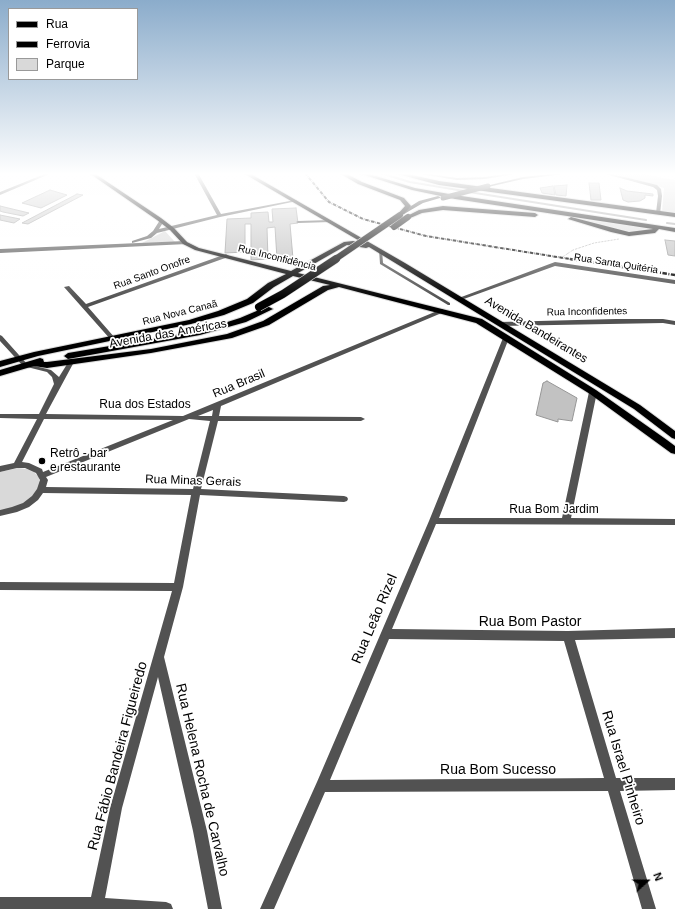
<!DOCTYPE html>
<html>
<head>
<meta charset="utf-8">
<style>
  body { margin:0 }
  #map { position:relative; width:675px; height:909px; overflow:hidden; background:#fff; font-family:Helvetica,sans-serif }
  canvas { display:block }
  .legend { position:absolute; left:8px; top:8px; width:130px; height:72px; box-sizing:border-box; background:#fff; border:1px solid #999; margin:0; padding:5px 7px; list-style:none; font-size:12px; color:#000 }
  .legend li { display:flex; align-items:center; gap:8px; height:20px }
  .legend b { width:20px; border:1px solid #999 }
  .north { position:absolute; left:627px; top:861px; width:40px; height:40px; -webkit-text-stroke:3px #fff; paint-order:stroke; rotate:69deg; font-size:11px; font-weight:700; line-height:16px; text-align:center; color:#000 }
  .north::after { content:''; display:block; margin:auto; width:14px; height:18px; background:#000; clip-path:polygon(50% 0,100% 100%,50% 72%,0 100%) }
</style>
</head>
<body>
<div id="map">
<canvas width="675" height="909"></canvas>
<ul class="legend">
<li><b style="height:5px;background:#000"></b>Rua</li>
<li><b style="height:5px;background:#000"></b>Ferrovia</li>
<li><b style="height:11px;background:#d9d9d9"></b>Parque</li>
</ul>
<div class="north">N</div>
</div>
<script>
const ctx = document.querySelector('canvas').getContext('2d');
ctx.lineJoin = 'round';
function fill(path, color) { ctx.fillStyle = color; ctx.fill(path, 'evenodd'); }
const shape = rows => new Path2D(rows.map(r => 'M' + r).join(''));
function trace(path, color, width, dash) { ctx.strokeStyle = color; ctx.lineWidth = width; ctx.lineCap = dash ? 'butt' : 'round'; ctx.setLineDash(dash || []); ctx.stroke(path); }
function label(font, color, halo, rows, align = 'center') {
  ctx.font = font + ' Helvetica,sans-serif'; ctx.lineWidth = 3.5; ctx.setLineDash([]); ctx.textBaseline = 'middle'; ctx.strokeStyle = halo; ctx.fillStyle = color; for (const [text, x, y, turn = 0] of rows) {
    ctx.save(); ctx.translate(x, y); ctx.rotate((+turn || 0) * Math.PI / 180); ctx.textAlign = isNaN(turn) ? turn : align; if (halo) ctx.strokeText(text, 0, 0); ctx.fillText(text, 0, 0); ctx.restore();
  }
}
const green = shape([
  [611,173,637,173,675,180,675,213,662,212,664,188],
  [583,220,611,223,646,228,636,232,619,231],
  [165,231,175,242,142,243],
  [18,468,27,469,34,472,39,477,40,483,37,490,32,497,24,503,14,508,0,510,0,472]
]);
const stream = shape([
  [380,173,410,182,464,191],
  [469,192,646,220],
  [667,223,675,224]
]);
const building = shape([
  [589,183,599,183,601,200,591,200,589,183],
  [567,185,566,196,556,195,554,186,567,185],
  [553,186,555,195,542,193,540,188,553,186],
  [620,188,627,191,653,194,653,196,645,195,645,198,640,201,628,202,623,200,620,188],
  [50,190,67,195,41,208,22,203,50,190],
  [77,194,83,195,28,224,22,223,77,194],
  [0,206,29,213,23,216,3,212,0,211,0,206],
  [296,208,298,223,290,224,293,259,277,259,275,227,267,228,268,259,251,260,251,224,245,224,245,252,225,253,227,219,251,218,251,213,268,212,269,222,273,222,272,209,296,208],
  [0,215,20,219,14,223,0,220,0,215],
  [665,240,675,241,675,256,668,255,665,240],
  [547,381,577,398,572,421,558,419,558,422,536,415,543,383,547,381]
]);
const path = shape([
  [561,258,573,250,594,243,619,239]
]);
const service = shape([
  [330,220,331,220,331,222,298,223,296,222,298,221,330,220],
  [379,249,382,250,383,263,450,303,450,305,448,305,380,264,379,249]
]);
const minor = shape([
  [47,173,52,173,0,195,0,192,47,173],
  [160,173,172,173,170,174,162,174,160,173],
  [194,173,198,173,221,214,295,200,297,201,220,217,157,233,151,238,132,243,132,241,147,236,153,231,160,220,164,221,159,229,217,215,194,173],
  [414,173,423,173,457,178,485,177,512,173,521,173,485,179,457,180,414,173],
  [185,241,187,242,187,244,0,253,0,249,185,241],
  [226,254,229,256,228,257,88,307,115,338,115,340,113,341,111,340,64,287,69,286,86,304,226,254],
  [555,262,675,280,675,284,555,266,461,300,459,301,456,299,555,262],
  [442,309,445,311,444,312,221,406,219,416,361,417,365,419,361,421,218,421,201,489,344,496,347,497,348,499,347,501,344,502,200,495,183,587,164,657,207,831,222,909,208,909,193,831,158,677,122,808,105,898,166,902,171,904,173,909,0,909,0,897,91,897,110,808,172,591,0,590,0,582,174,583,191,495,43,493,38,500,29,507,17,512,0,516,0,510,12,507,23,503,32,496,37,489,40,480,36,473,25,468,17,468,0,472,0,466,14,463,37,419,0,418,0,414,39,414,54,384,52,377,47,372,23,366,0,341,0,335,2,336,27,364,51,370,59,377,69,361,71,360,74,362,46,414,183,416,442,309],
  [213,410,212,416,198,416,213,410],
  [44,419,173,420,43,472,42,469,29,463,22,462,44,419],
  [189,419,210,421,193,489,46,487,48,480,46,477,189,419],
  [506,336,509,338,439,518,562,518,589,392,593,390,597,392,571,518,675,519,675,525,436,524,392,629,568,631,675,628,675,638,575,640,616,778,675,778,675,790,620,791,656,909,642,909,608,791,325,792,274,909,260,909,317,782,429,521,503,338,506,336],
  [389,639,564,641,604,778,330,780,389,639]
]);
const tertiary = shape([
  [602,173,608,173,657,185,661,189,662,196,660,214,656,213,658,196,657,190,653,187,602,173],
  [616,319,663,319,675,321,675,325,663,323,500,326,497,324,500,322,616,319]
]);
const secondary = shape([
  [561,173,572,173,523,179,488,187,486,186,523,177,561,173],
  [438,196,440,197,440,198,423,203,404,214,400,213,419,201,438,196]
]);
const primary = shape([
  [89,173,94,173,161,218,174,228,187,242,199,248,291,271,344,242,353,241,363,243,243,173,249,173,405,263,640,405,675,431,675,439,672,438,634,409,369,247,366,248,347,245,298,273,482,319,596,390,667,440,675,446,675,454,671,453,590,394,476,323,339,287,328,290,269,325,232,338,151,353,47,368,34,366,0,376,0,370,40,358,43,359,44,362,47,362,151,349,227,334,263,321,323,286,330,285,293,276,274,287,253,303,224,315,191,324,38,356,0,367,0,361,34,352,189,320,218,311,247,299,268,283,286,274,195,250,183,244,170,230,157,220,89,173],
  [339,173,345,173,362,182,404,198,411,206,402,216,398,216,397,215,405,206,400,200,358,184,339,173],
  [358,173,366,173,415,188,455,195,675,228,675,232,659,229,655,233,629,236,611,232,568,219,571,217,629,232,653,229,455,199,412,190,358,173],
  [394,173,403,173,439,181,675,213,675,217,439,185,394,173],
  [443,206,535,213,538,215,535,217,443,210,422,213,408,219,405,217,419,210,443,206],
  [266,307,269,307,273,309,246,322,200,335,68,359,64,356,68,353,199,331,240,318,266,307]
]);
const railFar1 = shape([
  [305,173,329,202,363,219,426,236,576,260]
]);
const rail = shape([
  [570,259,675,275]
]);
const secondaryBridge = shape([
  [443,198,488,186]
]);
const primaryBridgeFar1 = shape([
  [394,227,408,217],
  [334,260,400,215]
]);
const primaryBridge = shape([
  [259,307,283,294,336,259]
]);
const markers = [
  [42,461,4,"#000"]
];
const farStreetnames = [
  ["Rua Inconfidência",277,258,14],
  ["Rua Santa Quitéria",616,264,9],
  ["Rua Santo Onofre",152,273,-20],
  ["Rua Inconfidentes",587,312,-1],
  ["Rua Nova Canaã",180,313,-14]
];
const streetNames = [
  ["Avenida Bandeirantes",536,330,31],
  ["Avenida das Américas",168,334,-10],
  ["Rua Brasil",239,384,-23],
  ["Rua dos Estados",145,405],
  ["Rua Minas Gerais",193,481,2],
  ["Rua Bom Jardim",554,510]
];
const poiNames = [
  ["Retrô - bar",50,454],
  ["e restaurante",50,468]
];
const nearStreetnames = [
  ["Rua Leão Rizel",375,619,-67],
  ["Rua Bom Pastor",530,622],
  ["Rua Fábio Bandeira Figueiredo",118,756,-75],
  ["Rua Israel Pinheiro",623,768,73],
  ["Rua Bom Sucesso",498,770],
  ["Rua Helena Rocha de Carvalho",202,780,77]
];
fill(green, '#d9d9d9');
trace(stream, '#a0a0a0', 2);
fill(building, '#c2c2c2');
trace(building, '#969696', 1);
trace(primary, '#dbdbdb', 2);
trace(path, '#747474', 1, [0.5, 1]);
fill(service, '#525252');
fill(minor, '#525252');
fill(tertiary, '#525252');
fill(secondary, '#1f1f1f');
fill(primary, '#000');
trace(railFar1, '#000', 2, [3.5, 1, 0.5, 1]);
trace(rail, '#000', 2.5, [4.5, 1.5, 1, 1.5]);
trace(primaryBridgeFar1, '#dbdbdb', 7, []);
trace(primaryBridge, '#dbdbdb', 9, []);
trace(secondaryBridge, '#1f1f1f', 5);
trace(primaryBridgeFar1, '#000', 6);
trace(primaryBridge, '#000', 8);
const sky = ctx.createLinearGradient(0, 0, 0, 300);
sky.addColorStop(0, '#8baccb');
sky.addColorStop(0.58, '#fff');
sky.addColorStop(1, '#ffffff00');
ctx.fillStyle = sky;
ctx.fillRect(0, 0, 675, 300);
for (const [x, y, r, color] of markers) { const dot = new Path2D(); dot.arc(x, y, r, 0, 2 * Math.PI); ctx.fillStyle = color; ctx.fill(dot); trace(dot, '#fff', 1.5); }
label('10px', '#000', '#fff', farStreetnames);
label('12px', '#000', '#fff', streetNames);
label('12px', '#000', '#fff', poiNames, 'left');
label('14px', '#000', '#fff', nearStreetnames);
</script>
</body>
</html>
